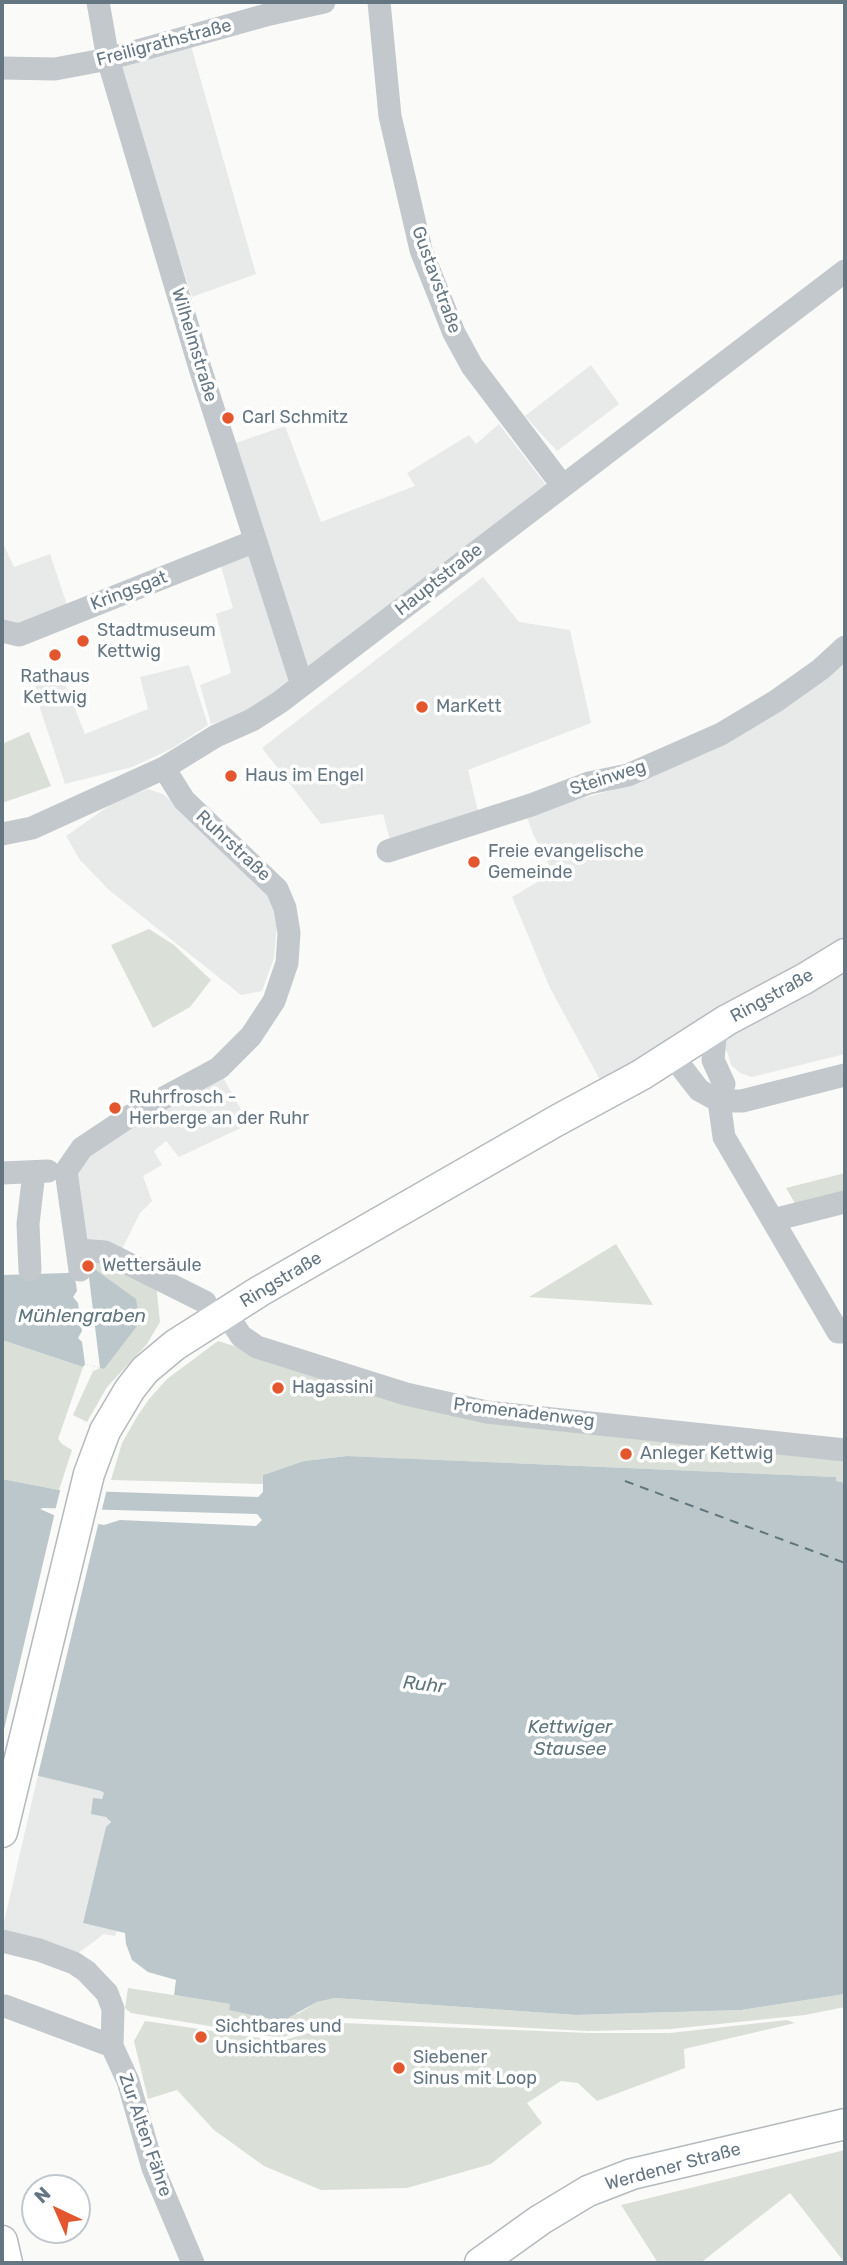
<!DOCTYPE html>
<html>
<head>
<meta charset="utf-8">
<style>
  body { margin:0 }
  #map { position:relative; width:847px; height:2265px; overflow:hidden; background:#fafaf8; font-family:Rubik,sans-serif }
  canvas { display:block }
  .frame { position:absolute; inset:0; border:4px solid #657683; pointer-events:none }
  .north { position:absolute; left:21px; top:2174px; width:70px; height:70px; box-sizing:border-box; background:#fff; border:2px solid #c1c8cd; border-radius:50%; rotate:316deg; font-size:19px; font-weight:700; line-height:28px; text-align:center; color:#657683 }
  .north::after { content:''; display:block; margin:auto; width:24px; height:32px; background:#e4572e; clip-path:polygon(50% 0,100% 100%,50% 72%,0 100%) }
</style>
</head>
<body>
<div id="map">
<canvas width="847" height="2265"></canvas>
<div class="frame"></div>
<div class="north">N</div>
</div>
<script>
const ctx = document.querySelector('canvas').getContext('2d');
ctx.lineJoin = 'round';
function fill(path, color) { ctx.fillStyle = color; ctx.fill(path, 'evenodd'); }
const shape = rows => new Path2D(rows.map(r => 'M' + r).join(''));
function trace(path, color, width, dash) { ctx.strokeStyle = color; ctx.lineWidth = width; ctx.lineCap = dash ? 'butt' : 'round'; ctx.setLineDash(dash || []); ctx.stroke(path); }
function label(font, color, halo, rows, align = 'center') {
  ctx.font = font + ' Rubik,sans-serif'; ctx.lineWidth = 7; ctx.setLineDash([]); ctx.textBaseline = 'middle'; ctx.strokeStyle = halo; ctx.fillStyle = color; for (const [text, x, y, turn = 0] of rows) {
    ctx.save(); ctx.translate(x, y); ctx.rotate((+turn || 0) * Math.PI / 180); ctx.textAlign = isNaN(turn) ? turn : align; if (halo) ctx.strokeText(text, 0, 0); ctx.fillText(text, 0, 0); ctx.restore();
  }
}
const built = shape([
  [191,46,256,274,192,297,118,66],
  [591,365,619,404,557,451,525,416],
  [499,424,546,485,307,670,233,444,285,426,321,522,415,486,407,473,469,435,476,444],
  [2,541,14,567,50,554,68,608,2,630],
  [251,551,293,682,248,713,211,724,200,685,231,673,216,614,233,608,220,563],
  [483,577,519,622,570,630,591,723,468,770,479,815,391,844,383,814,321,824,262,748],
  [845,661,845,938,815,960,604,1087,550,988,512,897,553,873,533,834,526,814,627,786],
  [189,665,208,725,171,749,132,767,65,784,33,687,62,676,85,734,148,709,140,677],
  [148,789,163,794,258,879,278,914,274,958,262,991,241,995,109,890,80,860,66,836,116,801],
  [845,956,845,1054,752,1077,740,1073,731,1065,728,1054,717,1038],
  [220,1072,249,1124,179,1157,166,1141,154,1151,162,1165,143,1176,152,1201,140,1213,120,1253,83,1244,70,1173,86,1150],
  [38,1775,101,1791,104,1793,104,1796,99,1800,106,1817,110,1819,109,1825,106,1828,83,1923,117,1931,115,1936,104,1934,77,1954,2,1931]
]);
const green = shape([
  [29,732,51,786,2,803,2,744],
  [149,929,174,945,211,980,190,1007,153,1028,111,945],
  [845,1173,845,1193,796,1205,786,1188],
  [616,1244,653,1305,529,1297],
  [101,1257,156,1283,160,1322,147,1344,107,1387,87,1422,73,1415,93,1371,100,1368,105,1369,88,1269],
  [2,1340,83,1367,58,1439,62,1444,72,1450,59,1490,2,1479],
  [218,1341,436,1409,845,1453,845,1483,836,1481,835,1477,347,1456,304,1461,263,1475,263,1484,111,1480,122,1443,138,1415,150,1398,167,1379],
  [128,1988,231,2004,229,2009,298,2014,317,2002,335,1998,576,2015,741,2010,845,1994,845,2007,805,2015,671,2029,588,2031,343,2018,281,2038,131,2013,125,2008],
  [787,2020,795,2023,684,2049,685,2068,597,2101,578,2083,561,2081,527,2103,542,2123,491,2164,407,2188,321,2190,264,2166,214,2130,177,2090,148,2099,134,2041,145,2021,281,2041,342,2023,589,2033,670,2033],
  [845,2150,845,2263,790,2193,703,2261,704,2263,658,2263,621,2205]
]);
const water = shape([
  [93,1268,136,1299,140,1322,104,1369,85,1364,83,1367,2,1340,2,1275,67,1273],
  [347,1456,836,1477,836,1481,845,1483,845,1994,741,2010,576,2015,335,1998,317,2002,286,2019,272,2019,229,2010,230,2004,174,1995,176,1980,148,1972,132,1960,126,1944,125,1933,83,1923,106,1827,111,1822,106,1817,91,1814,93,1798,102,1799,104,1793,101,1791,2,1767,2,1479,59,1490,258,1497,263,1492,263,1475,304,1461],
  [43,1508,257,1514,262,1520,256,1526,120,1520,104,1525,56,1516,40,1509]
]);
const pier = shape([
  [88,1269,100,1368,85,1364,82,1342,78,1338,82,1331,78,1303,73,1297,77,1291,74,1271],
  [61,1487,107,1489,101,1513,55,1511],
  [55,1512,99,1521,37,1779,2,1771,2,1738]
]);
const ferry = shape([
  [625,1481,845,1563]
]);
const minor = shape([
  [98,2,108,59,200,368,302,685],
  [379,2,390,116,421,250,454,333,472,366,562,485],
  [2,68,55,69,108,59,270,14,324,2],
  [2,631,19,635,255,541],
  [2,834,32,828,164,768,216,736,252,720,280,702,845,271],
  [388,851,531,805,589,783,628,775,721,734,776,701,821,669,845,647],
  [727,1020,715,1037,713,1060,724,1084,719,1101,724,1137,838,1332,845,1332],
  [672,1055,699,1090,719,1101,742,1101,845,1075],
  [66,1171,82,1148,130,1116,219,1068,251,1036,274,1001,287,963,289,933,285,908,277,889,184,800,164,768],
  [66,1171,80,1270],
  [2,1173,48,1171],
  [773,1220,845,1202],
  [78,1250,105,1252,205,1302],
  [30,1270,28,1224,34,1172],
  [226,1313,241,1336,257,1347,406,1394,487,1412,845,1450],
  [2,1941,39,1950,74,1963,86,1971,107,1993,113,2009,112,2046,128,2081,153,2168,193,2263],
  [5,2006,112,2046]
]);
const major = shape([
  [2,1832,89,1474,105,1431,130,1389,145,1370,175,1345,260,1291,556,1121,641,1075,727,1020,804,979,845,954],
  [2,2241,7,2263],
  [480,2263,540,2220,588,2191,632,2174,845,2124]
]);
const markers = [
  [228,418,7,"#e4572e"],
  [83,641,7,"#e4572e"],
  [55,655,7,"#e4572e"],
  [422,707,7,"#e4572e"],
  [231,776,7,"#e4572e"],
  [474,862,7,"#e4572e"],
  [115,1108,7,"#e4572e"],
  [88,1266,7,"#e4572e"],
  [278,1388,7,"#e4572e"],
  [626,1454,7,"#e4572e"],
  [201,2037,7,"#e4572e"],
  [399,2068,7,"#e4572e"]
];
const streetNames = [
  ["Freiligrathstraße",164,43,-15],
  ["Gustavstraße",436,280,70],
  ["Wilhelmstraße",194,345,73],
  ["Hauptstraße",439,580,-38],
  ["Kringsgat",129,591,-21],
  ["Steinweg",608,778,-18],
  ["Ruhrstraße",233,846,43],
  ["Ringstraße",772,996,-29],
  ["Ringstraße",281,1280,-31],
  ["Promenadenweg",524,1413,7],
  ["Zur Alten Fähre",145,2135,71],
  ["Werdener Straße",673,2167,-15]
];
const poiNames = [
  ["Carl Schmitz",242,418],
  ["Stadtmuseum",97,631],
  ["Kettwig",97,652],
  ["Rathaus",55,677,"center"],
  ["Kettwig",55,698,"center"],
  ["MarKett",436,707],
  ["Haus im Engel",245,776],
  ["Freie evangelische",488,852],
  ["Gemeinde",488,873],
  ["Ruhrfrosch -",129,1098],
  ["Herberge an der Ruhr",129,1119],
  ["Wettersäule",102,1266],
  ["Hagassini",292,1388],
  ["Anleger Kettwig",640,1454],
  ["Sichtbares und",215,2027],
  ["Unsichtbares",215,2048],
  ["Siebener",413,2058],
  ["Sinus mit Loop",413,2079]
];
const waterNames = [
  ["Mühlengraben",82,1317],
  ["Ruhr",424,1685,6],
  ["Kettwiger",570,1728],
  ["Stausee",570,1750]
];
fill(built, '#e8e9e9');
fill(green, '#dadfd7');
fill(water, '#bbc7cb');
fill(pier, '#fafaf8');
trace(ferry, '#60757c', 2, [9, 7]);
trace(major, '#b5babe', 33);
trace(minor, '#c3c8cc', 23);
trace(major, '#fff', 30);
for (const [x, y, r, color] of markers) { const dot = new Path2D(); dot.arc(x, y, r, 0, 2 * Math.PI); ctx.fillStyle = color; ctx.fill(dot); trace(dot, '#fff', 2.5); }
label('18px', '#657683', '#fff', streetNames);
label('18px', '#657683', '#fff', poiNames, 'left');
label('italic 19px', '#60757c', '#fff', waterNames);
</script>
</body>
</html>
